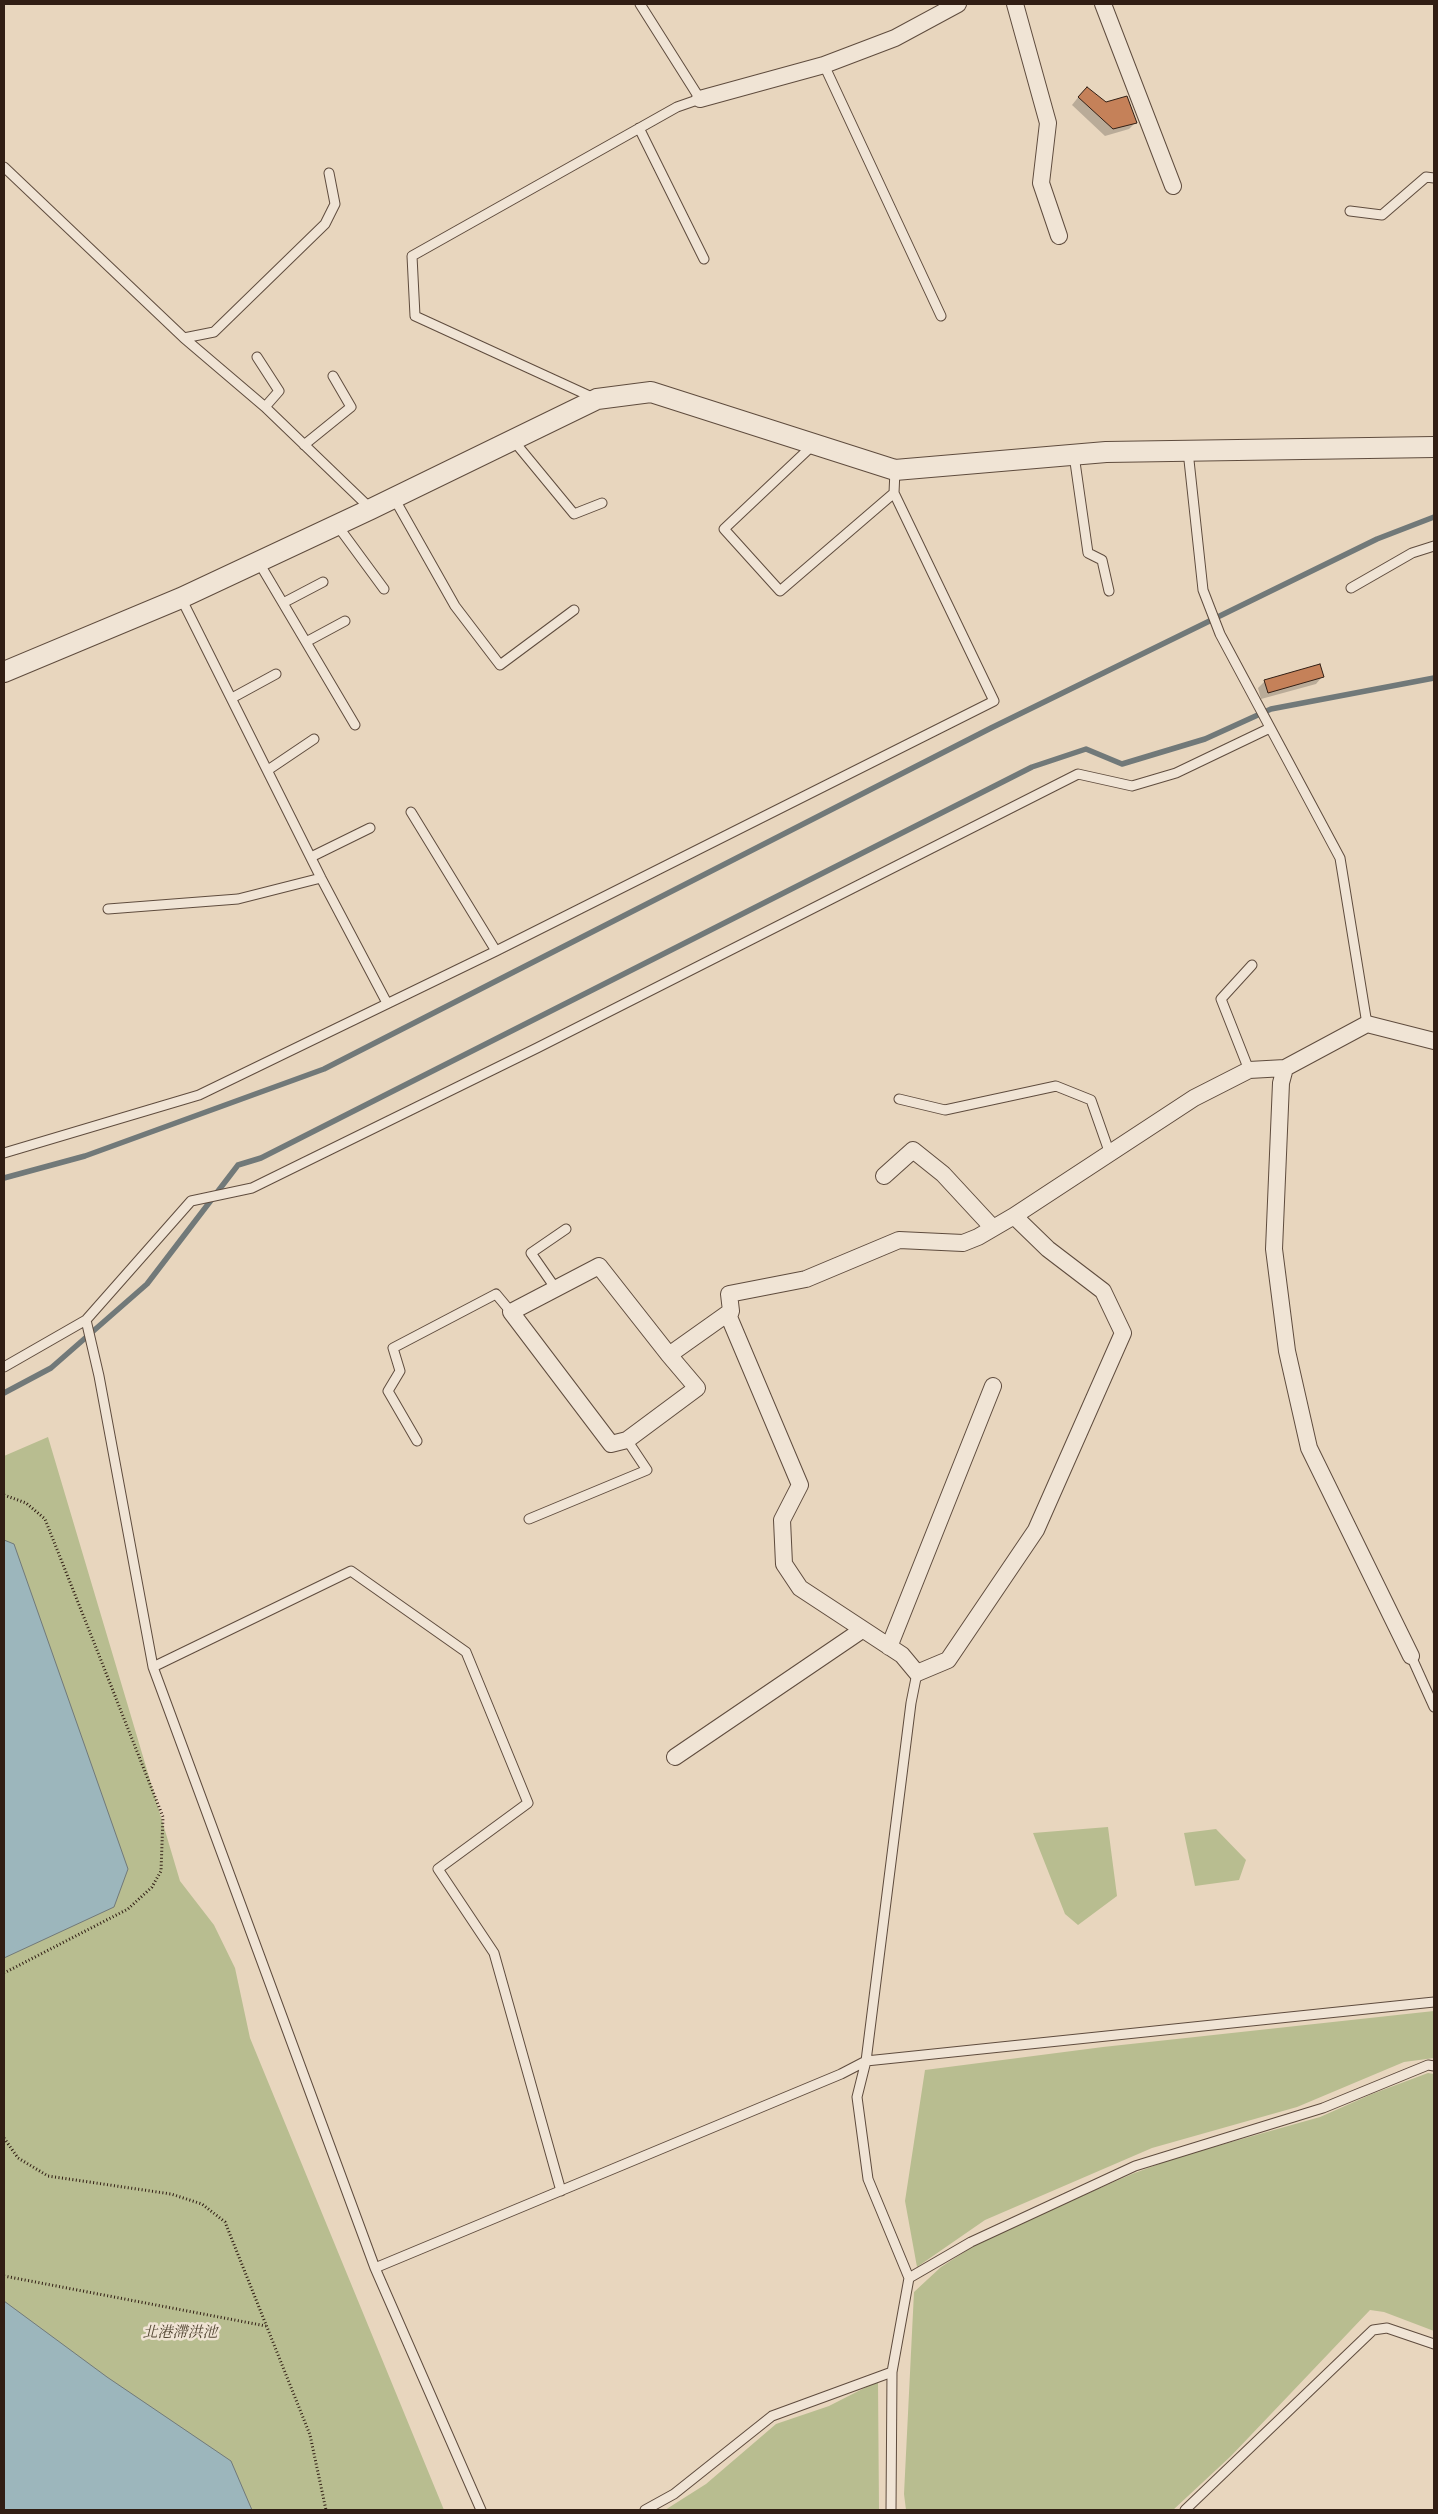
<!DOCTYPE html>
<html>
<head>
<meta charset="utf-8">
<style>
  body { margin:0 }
  #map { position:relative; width:1438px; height:2514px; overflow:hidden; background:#e8d6be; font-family:"IM FELL English",serif }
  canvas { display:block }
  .frame { position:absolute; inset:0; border:5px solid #311e14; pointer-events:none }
</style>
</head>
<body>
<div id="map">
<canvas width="1438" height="2514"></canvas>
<div class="frame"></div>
</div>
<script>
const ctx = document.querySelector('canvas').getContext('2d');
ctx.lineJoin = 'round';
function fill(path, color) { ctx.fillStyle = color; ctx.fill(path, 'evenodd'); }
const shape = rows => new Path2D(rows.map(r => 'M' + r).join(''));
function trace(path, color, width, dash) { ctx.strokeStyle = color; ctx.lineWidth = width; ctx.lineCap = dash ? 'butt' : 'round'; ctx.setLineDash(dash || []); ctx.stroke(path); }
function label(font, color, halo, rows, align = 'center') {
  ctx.font = font + ' "IM FELL English","Noto Serif TC",serif'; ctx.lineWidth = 5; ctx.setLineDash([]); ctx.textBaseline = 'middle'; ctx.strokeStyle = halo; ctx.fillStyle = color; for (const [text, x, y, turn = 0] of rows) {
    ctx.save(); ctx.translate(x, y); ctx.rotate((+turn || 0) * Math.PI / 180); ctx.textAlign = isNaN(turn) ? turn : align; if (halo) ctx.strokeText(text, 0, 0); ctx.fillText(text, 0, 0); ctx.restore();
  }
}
const green = shape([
  [48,1437,180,1881,214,1925,235,1968,250,2038,444,2510,4,2510,4,1456],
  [1108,1827,1117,1896,1078,1925,1065,1914,1033,1833],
  [1216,1829,1246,1860,1239,1880,1195,1886,1184,1833],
  [1434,2011,1434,2058,1404,2062,1297,2107,1152,2148,985,2220,917,2267,905,2201,925,2070,1103,2047],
  [1428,2073,1434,2074,1434,2331,1384,2312,1370,2310,1231,2456,1173,2510,906,2510,904,2494,914,2292,941,2267,986,2238,1132,2174,1178,2157,1320,2117,1372,2094],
  [878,2381,879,2510,665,2510,706,2484,776,2424,829,2406]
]);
const water = shape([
  [4,1540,14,1544,128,1869,114,1907,4,1958,4,1540],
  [4,2301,107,2377,231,2461,252,2510,4,2510,4,2301]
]);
const shadow = shape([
  [1080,95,1105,104,1136,122,1129,129,1105,136,1072,105],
  [1322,677,1316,684,1261,699,1258,688,1265,681]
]);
const stream = shape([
  [4,1178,85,1156,324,1069,991,728,1377,539,1434,517],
  [4,1393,51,1368,147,1284,238,1165,261,1158,1032,767,1086,749,1122,764,1205,739,1271,709,1434,678]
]);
const building = shape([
  [1087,87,1106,102,1127,96,1137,123,1113,129,1078,97,1087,87],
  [1320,664,1324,677,1268,693,1264,680,1320,664]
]);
const path = shape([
  [4,1495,26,1503,45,1519,163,1817,161,1871,152,1887,128,1909,4,1973],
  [4,2138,18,2158,48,2176,171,2194,202,2204,225,2222,310,2435,326,2510],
  [4,2276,266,2326]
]);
const service = shape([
  [824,65,941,316],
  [639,128,704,259],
  [4,167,184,338,265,407,371,509],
  [1350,211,1382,215,1426,177,1434,178],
  [184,338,214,332,325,224,335,204,329,173],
  [257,357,279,391,265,407],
  [594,398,415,316,412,256,677,107,700,99,640,4],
  [513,440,574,514,602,503],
  [304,445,351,407,333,376],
  [813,445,724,529,780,591,894,493],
  [1188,451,1203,590,1220,634,1340,858,1367,1024],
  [1074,455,1088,553,1102,560,1109,591],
  [394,498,455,606,500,665,574,610],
  [337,525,384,589],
  [258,561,355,725],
  [1351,588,1412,553,1434,546],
  [181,598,321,878,387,1003],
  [283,603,323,582],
  [306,642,345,621],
  [232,698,276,674],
  [268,770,314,739],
  [411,812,496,951],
  [311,857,370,828],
  [108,909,238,899,321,878],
  [1249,1070,1221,999,1252,965],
  [899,1099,945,1110,1056,1086,1091,1100,1110,1154],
  [4,1153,199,1095,496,951,994,701,894,493,895,470],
  [556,1289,531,1253,566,1229],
  [86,1320,99,1376,153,1667,375,2268,481,2510],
  [4,1367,86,1320,191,1201,252,1188,537,1048,1078,774,1132,786,1176,773,1270,728],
  [417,1441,388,1391,400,1371,393,1348,496,1294,511,1312],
  [529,1519,647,1470,627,1440],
  [1411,1656,1434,1707],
  [153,1667,351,1571,466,1652,528,1803,438,1869,494,1953,561,2191],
  [375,2268,841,2074,866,2061,1434,2002],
  [909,2278,971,2242,1135,2166,1323,2108,1428,2065,1434,2066],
  [645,2510,674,2494,772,2416,892,2372],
  [891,2510,892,2372,909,2278,868,2179,857,2097,866,2061,911,1703,917,1673],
  [1185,2510,1373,2330,1387,2328,1434,2344]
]);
const minor = shape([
  [1015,4,1048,123,1041,183,1059,236],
  [1103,4,1173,186],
  [700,99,824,65,895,38,958,4],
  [1285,1068,1281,1083,1274,1249,1287,1351,1309,1448,1411,1656],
  [884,1176,913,1150,943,1174,993,1228],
  [1014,1216,978,1237,963,1243,899,1240,806,1279,729,1294,731,1311,729,1317,800,1485,782,1520,784,1564,800,1588,902,1655,917,1673,948,1660,1036,1530,1123,1333,1103,1291,1048,1249,1014,1216,1194,1098,1249,1070,1285,1068,1367,1024,1434,1041],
  [669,1355,697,1388,627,1440,611,1444,511,1312,599,1266,669,1355,731,1311],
  [889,1647,993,1386],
  [675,1757,862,1630]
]);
const tertiary = shape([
  [4,672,181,598,371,509,597,399,651,392,895,470,1106,452,1434,447]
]);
const parkNames = [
  ["北港滯洪池",180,2334]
];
fill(green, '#b8bd90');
fill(water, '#9cb6bc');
trace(water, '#717979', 1);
fill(shadow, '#0003');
trace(stream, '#717979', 5.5);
fill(building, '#c58159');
trace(building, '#311e14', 1);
trace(service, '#5f4c3e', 11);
trace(minor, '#5f4c3e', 18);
trace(tertiary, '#5f4c3e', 22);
trace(path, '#311e14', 3, [1, 2.5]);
trace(service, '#f0e4d5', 9);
trace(minor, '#f0e4d5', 16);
trace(tertiary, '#f0e4d5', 20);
label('italic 15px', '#534633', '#f0e4d5', parkNames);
</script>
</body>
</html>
